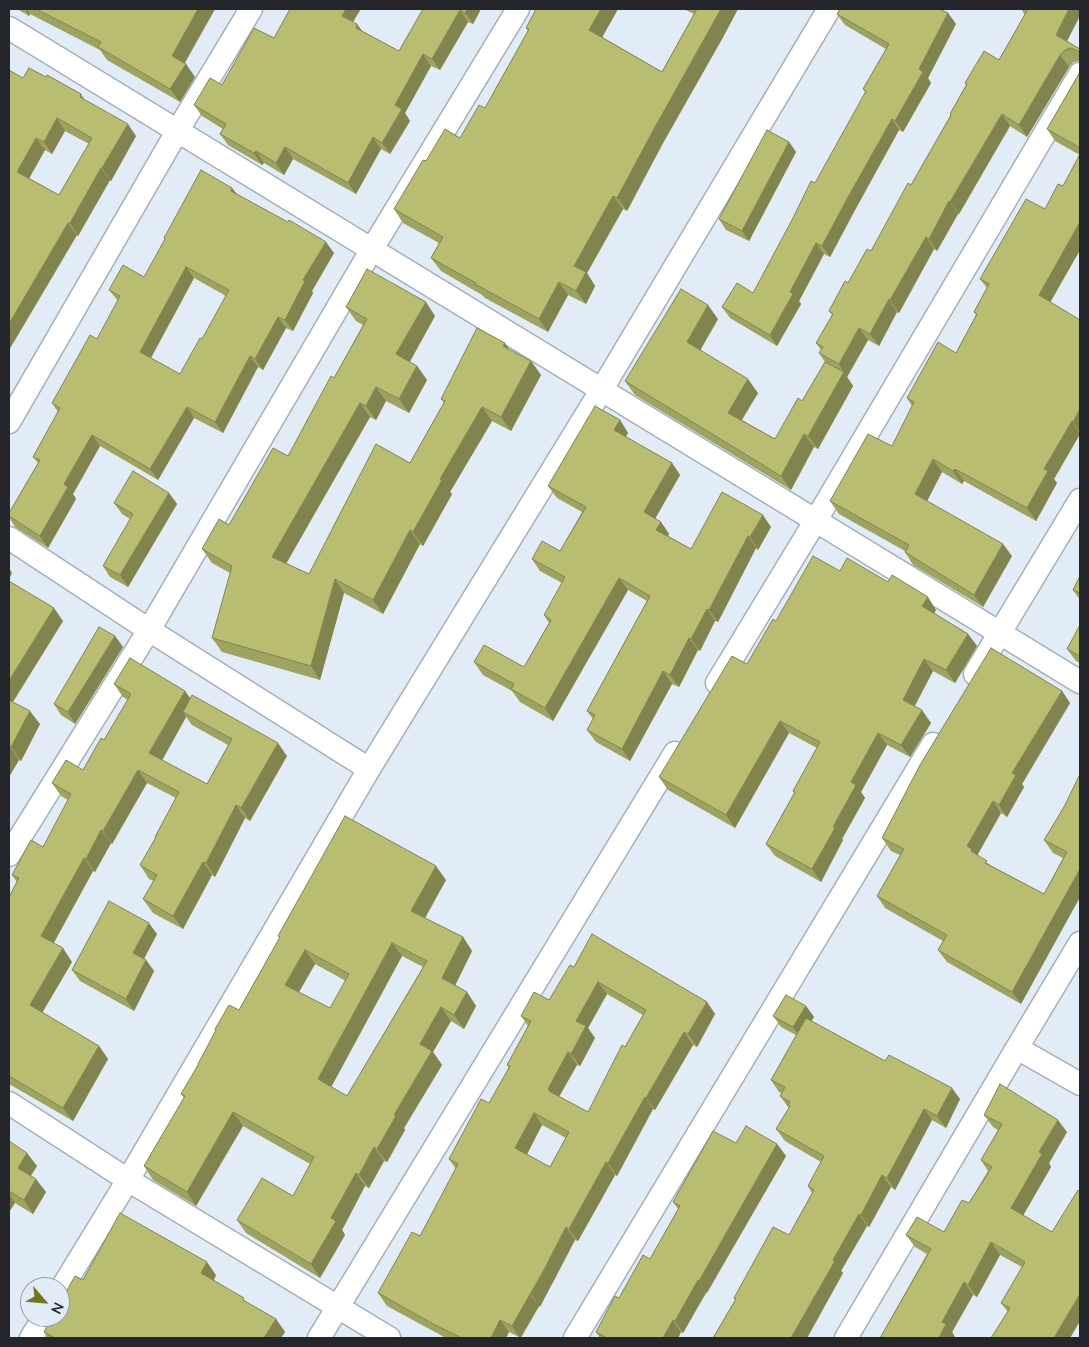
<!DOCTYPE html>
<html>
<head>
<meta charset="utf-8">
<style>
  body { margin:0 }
  #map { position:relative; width:1089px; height:1347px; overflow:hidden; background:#e1ecf7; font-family:Mulish,sans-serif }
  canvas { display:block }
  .frame { position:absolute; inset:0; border:10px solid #23272c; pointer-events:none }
  .north { position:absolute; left:20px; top:1277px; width:50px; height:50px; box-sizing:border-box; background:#e1ecf7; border:1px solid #959da6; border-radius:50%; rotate:117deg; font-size:14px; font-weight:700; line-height:20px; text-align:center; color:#23272c }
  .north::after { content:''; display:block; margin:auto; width:18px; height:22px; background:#73761e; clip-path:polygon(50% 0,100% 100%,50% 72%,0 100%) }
</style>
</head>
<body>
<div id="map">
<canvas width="1089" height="1347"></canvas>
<div class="frame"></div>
<div class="north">N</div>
</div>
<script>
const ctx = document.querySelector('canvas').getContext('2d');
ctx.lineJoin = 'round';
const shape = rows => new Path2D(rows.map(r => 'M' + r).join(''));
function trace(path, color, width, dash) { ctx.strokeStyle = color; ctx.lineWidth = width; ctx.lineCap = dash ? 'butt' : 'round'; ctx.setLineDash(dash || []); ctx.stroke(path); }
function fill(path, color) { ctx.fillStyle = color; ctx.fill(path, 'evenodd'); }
const minor = shape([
  [9,28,1080,682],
  [9,422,178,130,251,9],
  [9,538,149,630,369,769],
  [975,674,1080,500],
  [717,683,816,520,1080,74],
  [9,855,149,630,372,249,518,9],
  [1017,1048,1080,1084],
  [9,1103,128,1180,389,1338],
  [60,1291,128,1180,369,769,602,389,829,9],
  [31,1338,44,1317],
  [319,1338,675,753],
  [575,1338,933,744],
  [846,1338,1017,1048,1080,943]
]);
const wall = shape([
  [17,9,215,9,185,63,195,77,180,102,107,60,100,50,30,14,29,16],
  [423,9,481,9,473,24,468,22,440,70,431,66,405,113,410,121,390,154,381,149,356,194,293,159,284,175,264,163,262,165,228,145,220,134,223,129,202,116,194,105,222,85,274,38,353,22,362,31,399,51],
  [536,9,618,9,602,37,662,72,694,14,684,9,738,9,722,39,663,143,627,211,623,209,587,273,595,286,586,304,568,295,548,332,485,298,482,295,441,271,431,258,439,243,403,223,394,209,426,161,460,138,485,108,528,31,526,28],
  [840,9,940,9,948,13,956,24,928,78,931,83,903,132,899,130,855,210,830,257,824,254,799,301,801,304,777,346,730,318,722,307,753,293,866,93,863,89,886,49,845,25,837,14],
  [1021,9,1080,9,1067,41,1080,49,1080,61,1074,62,1069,67,1027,137,1010,126,959,214,958,214,937,251,934,249,899,313,897,312,879,346,868,340,847,377,846,376,853,386,818,449,814,447,791,490,635,395,625,381,718,319,700,350,758,393,742,420,775,439,802,401,825,362,819,353,821,350,816,343,832,315,829,311,871,251,911,185,951,115,950,114,966,85,965,83,999,60,1025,15],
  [1080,72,1080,250,1050,302,1080,320,1080,434,1054,479,1057,483,1036,521,964,481,962,484,942,472,927,501,1012,556,983,607,913,565,905,552,905,551,839,514,830,501,892,446,912,406,907,398,956,353,976,315,974,312,987,288,980,279,1045,209,1063,186,1080,155,1055,141,1047,129],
  [46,77,81,94,85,100,136,136,111,181,110,180,78,236,77,235,9,350,23,78],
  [65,131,89,144,59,195,29,178,45,150,52,154],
  [789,142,796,152,749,241,726,230,719,219],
  [232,188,237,194,334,253,312,291,313,293,293,331,286,328,263,370,258,367,223,433,194,418,158,480,100,446,73,494,76,499,48,548,15,527,9,517,9,513,38,463,33,457,58,412,52,403,97,339,118,301,109,290,144,277,165,240,164,238],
  [194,278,226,296,202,339,180,374,151,358],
  [346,307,435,316,410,362,417,366,427,380,409,413,386,401,376,420,370,417,286,563,309,574,410,463,444,403,441,399,509,350,531,361,541,375,511,431,492,421,450,492,452,494,423,546,420,544,383,614,344,593,320,680,222,652,212,638,230,573,212,563,202,549,229,525,288,456,334,378,363,325,356,321],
  [620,420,628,433,626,437,672,463,680,475,655,519,661,522,669,534,668,536,691,549,771,527,758,550,756,548,718,622,715,621,700,651,698,650,679,687,672,684,630,761,596,742,587,730,593,719,587,711,647,601,628,590,553,721,520,702,512,691,483,675,474,662,524,667,549,623,544,615,562,583,540,571,532,559,560,551,582,512,557,498,548,486],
  [169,493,177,504,128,587,110,577,103,566,130,519,122,514,114,503],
  [840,571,936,610,934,613,968,634,977,646,955,683,933,671,915,706,931,723,910,757,887,745,861,792,865,798,842,839,843,840,821,882,775,856,766,844,794,793,793,791,817,748,789,733,735,828,668,790,659,777,747,664,776,621],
  [1080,576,1080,600,1073,590],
  [9,581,63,621,13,702,40,724,21,761,19,760,9,777],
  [1080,625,1080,663,1076,661,1067,649],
  [115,636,123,647,75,724,61,715,54,704],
  [114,684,185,691,190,698,287,756,250,821,245,818,215,877,212,875,183,929,153,913,143,899,154,881,149,879,140,865,156,838,155,837,176,798,147,783,112,844,111,843,95,872,93,871,54,943,72,962,42,1013,99,1046,108,1059,73,1121,9,1084,9,897,17,882,12,875,43,847,68,800,61,796,52,783,83,770,104,740,128,700,123,697],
  [186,717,192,725,228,745,207,784,162,760],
  [1062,691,1070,703,1022,784,1024,787,1007,817,1001,813,977,855,990,865,1044,894,1063,858,1053,853,1044,840,1064,807,1080,897,1021,1004,947,962,938,950,943,941,885,908,877,896,900,855,891,851,882,838],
  [446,880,425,918,463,937,472,951,455,985,467,992,476,1006,464,1029,451,1021,433,1052,442,1065,404,1128,405,1130,387,1162,384,1161,369,1188,365,1186,342,1230,345,1235,320,1278,246,1233,237,1220,293,1196,310,1164,243,1126,196,1206,153,1180,144,1166,184,1098,181,1094,198,1065,216,1031,215,1029,239,1010,280,938,278,936],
  [402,956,423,967,347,1096,331,1087],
  [315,964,346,981,330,1008,299,992],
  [157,934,144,959,146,960,154,971,134,1011,80,981,72,970],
  [574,967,707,1002,715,1014,697,1047,693,1045,655,1110,653,1109,617,1176,615,1175,578,1241,575,1240,554,1280,521,1338,509,1332,506,1338,446,1338,387,1306,378,1293,420,1236,456,1169,449,1159,489,1103,509,1068,507,1065,528,1026,521,1016,549,1000],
  [607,994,643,1015,588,1112,559,1097,577,1065,580,1066,595,1038,588,1028],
  [542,1125,566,1138,550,1167,527,1154],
  [806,1006,814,1017,811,1021,885,1061,960,1099,946,1128,932,1120,895,1190,891,1187,869,1227,867,1226,841,1271,843,1273,807,1338,713,1338,735,1300,734,1298,789,1235,812,1193,808,1186,821,1162,785,1141,776,1129,789,1108,780,1096,782,1093,779,1092,771,1080,796,1035,781,1027,773,1016],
  [984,1115,1067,1132,1049,1163,1051,1167,1023,1215,1080,1321,1070,1338,991,1338,1008,1312,1001,1303,1022,1267,1000,1255,977,1297,973,1295,952,1332,955,1337,880,1338,927,1254,915,1247,906,1235,944,1232,969,1203,988,1171,981,1160,998,1130,993,1127],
  [9,1141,37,1166,31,1176,46,1192,33,1214,15,1203,9,1212],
  [736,1143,777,1144,786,1156,683,1333,681,1332,678,1338,600,1338,596,1332,619,1298,650,1259,678,1209,673,1202],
  [216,1275,214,1280,248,1303,276,1319,285,1332,281,1338,48,1338,44,1332,83,1280]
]);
const shadedWall = shape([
  [25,9,27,9,30,14,29,16],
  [198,9,215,9,181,69,172,56],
  [346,9,361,9,350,27,342,16],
  [467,9,481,9,473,24,465,13],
  [601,9,618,9,599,43,589,30],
  [721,9,738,9,722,39,663,143,627,211,617,198,654,129],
  [1069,9,1080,9,1080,16,1064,47,1056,35],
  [460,10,468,22,440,70,432,59],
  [948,13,956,24,928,78,931,83,903,132,895,121,919,69],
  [357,24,366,36,356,28],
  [423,54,431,66,405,113,410,121,390,154,382,143,395,105],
  [1060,55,1069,67,1027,137,1019,125],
  [186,64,195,77,180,102,170,89],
  [1002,114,1010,126,959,214,950,202],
  [57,118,65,131,52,154,44,142],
  [892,119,899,130,855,210,830,257,822,246,847,199],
  [128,124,136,136,111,181,102,168],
  [373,137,381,149,356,194,348,183],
  [36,138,45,150,26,184,17,172],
  [789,142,796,152,749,241,742,231],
  [285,147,293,159,284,175,276,163],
  [256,151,264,163,262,165,254,153],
  [101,168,110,180,78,236,70,223],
  [232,188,240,199,231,191],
  [613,196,623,209,587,273,595,286,586,304,576,291,574,266],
  [949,201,958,214,937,251,929,239],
  [1080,222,1080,250,1047,308,1039,295],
  [68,223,77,235,9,350,9,324],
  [926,237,934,249,899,313,890,300],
  [326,242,334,253,312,291,313,293,293,331,285,320,303,280],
  [816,243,824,254,799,301,801,304,777,346,770,335,790,292],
  [186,267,194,278,148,363,140,352],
  [559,282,568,295,548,332,539,319],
  [889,299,897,312,879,346,870,334],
  [426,302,435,316,406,368,396,354],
  [708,305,718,319,697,356,687,342],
  [278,317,286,328,263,370,255,359],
  [859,328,868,340,847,377,839,364],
  [505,343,514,357,503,346],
  [250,356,258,367,223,433,215,422],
  [531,361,541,375,511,431,501,417],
  [417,366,427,380,409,413,399,399],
  [844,372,853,386,818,449,808,436],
  [748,379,758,393,738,426,728,413],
  [376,387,386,401,376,420,366,406],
  [360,403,370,417,282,571,272,557],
  [187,407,194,418,158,480,150,469],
  [482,407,492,421,450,492,452,494,423,546,413,532,440,479],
  [1080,409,1080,432,1073,422],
  [620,420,628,433,622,442,614,430],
  [1072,421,1080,434,1054,479,1057,483,1036,521,1027,508,1044,469],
  [804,434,814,447,791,490,781,476],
  [92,435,100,446,73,494,76,499,48,548,40,536,64,484],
  [933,459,942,472,924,507,915,494],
  [672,463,680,475,652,524,644,512],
  [955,469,964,481,962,484,953,471],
  [169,493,177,504,128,587,120,575],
  [763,515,771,527,758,550,750,537],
  [661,522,669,534,665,542,656,530],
  [410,530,420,544,383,614,373,600],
  [748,536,756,548,718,622,709,610],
  [1003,544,1012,556,983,607,974,595],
  [9,568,12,573,9,580],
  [619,578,628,590,553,721,545,708],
  [335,579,344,593,320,680,311,666],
  [928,597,936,610,931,619,922,606],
  [54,608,63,621,9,708,9,681],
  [707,609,715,621,700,651,691,639],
  [968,634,977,646,955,683,946,670],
  [115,636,123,647,75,724,68,712],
  [689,638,698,650,679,687,670,675],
  [924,659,933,671,911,712,903,700],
  [663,671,672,684,630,761,622,749],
  [185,691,194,704,183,712,186,717,159,766,149,753],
  [1062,691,1070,703,1022,784,1024,787,1007,817,999,805,1012,773],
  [922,710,931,723,910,757,901,745],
  [30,711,40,724,21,761,11,747],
  [780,721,789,733,735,828,726,815],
  [878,733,887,745,861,792,865,798,842,839,843,840,821,882,812,869,833,827,851,782],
  [278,743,287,756,250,821,241,808],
  [10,747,19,760,9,777,9,748],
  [138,770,147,783,112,844,103,831],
  [993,801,1001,813,977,856,980,864,967,846],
  [236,805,245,818,215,877,206,863],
  [101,830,111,843,95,872,86,859],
  [84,858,93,871,50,949,41,936],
  [203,862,212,875,183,929,173,916],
  [436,866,446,880,421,925,411,911],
  [1080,869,1080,897,1021,1004,1012,992],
  [149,923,157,934,141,964,133,953],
  [463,937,472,951,452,992,442,978],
  [392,943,402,956,328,1093,318,1079],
  [63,948,72,962,39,1018,30,1005],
  [305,950,315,964,295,999,285,985],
  [146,960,154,971,134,1011,126,999],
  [598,982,607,994,588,1028,595,1038,580,1066,571,1054,576,1021],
  [467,992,476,1006,464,1029,454,1015],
  [707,1002,715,1014,697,1047,688,1034],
  [806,1006,814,1017,801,1038,793,1027],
  [441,1007,451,1021,433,1052,442,1065,404,1128,405,1130,387,1162,377,1149,394,1115,420,1044],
  [684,1032,693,1045,655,1110,646,1098],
  [99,1046,108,1059,73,1121,63,1108],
  [568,1052,577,1065,557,1100,548,1089],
  [952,1088,960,1099,946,1128,937,1116],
  [645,1097,653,1109,617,1176,608,1163],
  [924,1109,932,1120,895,1190,887,1178],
  [233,1112,243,1126,196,1206,187,1192],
  [534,1113,542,1125,524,1160,515,1148],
  [1058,1120,1067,1132,1049,1163,1051,1167,1020,1221,1011,1208,1039,1152],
  [777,1144,786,1156,707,1293,699,1281],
  [374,1147,384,1161,369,1188,359,1175],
  [27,1153,37,1166,27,1181,18,1168],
  [606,1162,615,1175,578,1241,569,1229],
  [356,1173,365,1186,342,1230,345,1235,320,1278,311,1264,331,1218],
  [882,1175,891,1187,869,1227,861,1215],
  [36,1179,46,1192,33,1214,24,1200],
  [9,1194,15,1203,9,1212],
  [859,1214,867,1226,841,1271,843,1273,807,1338,791,1338,833,1260],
  [566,1227,575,1240,540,1307,531,1294],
  [991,1242,1000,1255,977,1297,968,1285],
  [207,1262,216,1275,210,1287,201,1273],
  [698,1280,706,1292,683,1333,675,1321],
  [964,1282,973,1295,952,1332,955,1337,954,1338,939,1338,942,1322],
  [530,1294,539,1306,520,1338,512,1326],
  [1080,1294,1080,1321,1070,1338,1054,1338],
  [276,1319,285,1332,281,1338,264,1338],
  [500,1320,509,1332,506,1338,491,1338],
  [673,1320,681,1332,678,1338,663,1338]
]);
const building = shape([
  [36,9,198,9,172,56,186,64,170,89,98,47,101,42,36,9],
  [290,9,346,9,342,16,357,24,356,28,399,51,423,9,467,9,465,13,460,10,432,59,423,54,395,105,402,109,382,143,373,137,348,183,285,147,276,163,256,151,254,153,220,134,226,124,194,105,210,78,222,85,254,28,274,38,290,9],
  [536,9,601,9,589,30,662,72,697,9,721,9,654,129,617,198,613,196,574,266,586,272,576,291,559,282,539,319,475,284,476,283,431,258,443,237,394,209,423,160,426,161,445,129,460,138,479,105,485,108,529,29,526,28,536,9],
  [840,9,939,9,948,13,919,69,923,72,895,121,892,119,847,199,822,246,816,243,790,292,793,294,770,335,722,307,737,283,753,293,793,218,811,181,815,183,866,91,863,89,889,44,837,14,840,9],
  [1028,9,1069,9,1056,35,1080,49,1080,53,1078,51,1071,48,1065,50,1060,55,1019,125,1002,114,950,202,949,201,929,239,926,237,890,300,889,299,870,334,859,328,839,364,819,353,823,347,816,343,833,314,829,311,845,281,848,283,867,249,871,251,908,183,911,185,951,115,950,114,967,84,965,83,984,51,999,60,1028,9],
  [29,68,46,77,47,75,81,94,80,97,128,124,102,168,101,168,70,223,68,223,9,324,9,70,23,78,29,68],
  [57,118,92,138,59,195,17,172,36,138,44,142,57,118],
  [1080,72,1080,148,1047,129,1080,72],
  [767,130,789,142,742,231,719,219,767,130],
  [1080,154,1080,222,1039,295,1080,320,1080,409,1073,422,1072,421,1044,469,1048,471,1027,508,955,469,953,471,933,459,915,494,1003,544,974,595,905,552,909,545,830,501,868,434,892,446,914,402,907,398,938,342,956,353,977,314,974,312,989,284,980,279,1026,199,1045,209,1058,184,1063,186,1080,154],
  [201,170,232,188,231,191,288,222,289,220,326,242,303,280,305,281,285,320,278,317,255,359,250,356,215,422,187,407,150,469,92,435,64,484,68,487,40,536,9,516,9,513,40,460,33,457,60,408,52,403,90,335,97,339,120,296,109,290,123,265,144,277,165,239,164,238,201,170],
  [186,267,229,290,202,339,200,338,180,374,140,352,186,267],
  [367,269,426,302,396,354,417,366,399,399,376,387,366,406,360,403,272,557,309,574,376,444,410,463,445,401,441,399,477,328,505,343,503,346,531,361,501,417,482,407,440,479,442,480,413,532,410,530,373,600,335,579,311,666,212,638,232,566,202,549,219,519,229,525,273,448,288,456,331,376,334,378,367,319,346,307,367,269],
  [681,289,708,305,687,342,748,379,728,413,775,439,798,398,802,401,825,362,844,372,808,436,804,434,781,476,625,381,681,289],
  [595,406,620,420,614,430,672,463,644,512,661,522,656,530,691,549,722,492,763,515,750,537,748,536,709,610,707,609,691,639,689,638,670,675,663,671,622,749,587,730,595,715,587,711,650,596,619,578,545,708,511,689,514,684,474,662,484,645,524,667,551,620,544,615,565,577,532,559,542,541,560,551,586,507,548,486,595,406],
  [133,471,169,493,120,575,103,566,133,514,114,503,133,471],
  [813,556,840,571,847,558,888,582,892,575,928,597,922,606,968,634,946,670,924,659,903,700,922,710,901,745,878,733,851,782,856,785,833,827,835,828,812,869,766,844,795,792,793,791,820,742,780,721,726,815,659,777,732,656,747,664,773,619,776,621,813,556],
  [1080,576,1080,593,1073,590,1080,576],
  [9,581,54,608,9,681,9,581],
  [1080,625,1080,656,1067,649,1080,625],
  [99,627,115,636,68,712,54,704,99,627],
  [991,648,1062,691,1012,773,1016,775,999,805,993,801,967,846,972,849,971,851,987,861,985,863,1044,894,1067,852,1044,840,1064,807,1080,774,1080,869,1012,992,938,950,947,935,877,896,904,849,882,838,920,765,991,648],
  [130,658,185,691,149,753,207,784,232,739,183,712,192,695,278,743,241,808,236,805,206,863,203,862,173,916,143,899,157,875,140,865,156,837,155,837,179,792,138,770,103,831,101,830,86,859,84,858,41,936,63,948,30,1005,99,1046,63,1108,9,1076,9,897,19,878,12,875,31,840,43,847,71,794,52,783,66,760,83,770,101,738,104,740,131,694,114,684,130,658],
  [9,700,30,711,11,747,10,747,9,748,9,700],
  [345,816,436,866,411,911,463,937,442,978,467,992,454,1015,441,1007,420,1044,432,1051,394,1115,396,1116,377,1149,374,1147,359,1175,356,1173,331,1218,336,1221,311,1264,237,1220,262,1178,293,1196,314,1157,233,1112,187,1192,144,1166,185,1096,181,1094,198,1065,198,1064,216,1030,215,1029,229,1005,239,1010,280,937,278,936,345,816],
  [392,943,427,961,347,1096,318,1079,392,943],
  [305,950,349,974,330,1008,285,985,305,950],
  [109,901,149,923,133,953,146,960,126,999,72,970,109,901],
  [592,934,707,1002,688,1034,684,1032,646,1098,645,1097,608,1163,606,1162,569,1229,566,1227,545,1268,512,1326,500,1320,491,1338,462,1338,435,1325,378,1293,412,1232,420,1236,458,1164,449,1159,481,1099,489,1103,510,1066,507,1065,531,1021,521,1016,534,992,549,1000,570,965,574,967,592,934],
  [598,982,646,1010,625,1047,622,1045,588,1112,549,1091,550,1090,548,1089,568,1052,571,1054,586,1026,576,1021,598,982],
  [534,1113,569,1132,550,1167,515,1148,534,1113],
  [786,995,806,1006,793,1027,773,1016,786,995],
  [806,1018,885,1061,889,1055,952,1088,937,1116,924,1109,887,1178,882,1175,861,1215,859,1214,833,1260,835,1261,791,1338,713,1338,736,1299,734,1298,773,1227,789,1235,814,1190,808,1186,824,1156,776,1129,790,1106,788,1105,790,1102,780,1096,785,1087,771,1080,806,1018],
  [1000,1084,1058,1120,1039,1152,1042,1154,1011,1208,1052,1232,1078,1190,1080,1192,1080,1294,1054,1338,991,1338,1010,1308,1001,1303,1025,1262,991,1242,968,1285,964,1282,942,1322,946,1324,939,1338,880,1338,931,1249,906,1235,917,1217,944,1232,962,1200,969,1203,992,1167,981,1160,1002,1124,984,1115,1000,1084],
  [746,1126,777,1144,699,1281,698,1280,675,1321,673,1320,663,1338,607,1338,596,1332,615,1296,619,1298,643,1255,650,1259,680,1206,673,1202,713,1131,736,1143,746,1126],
  [9,1141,27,1153,18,1168,36,1179,24,1200,9,1191,9,1141],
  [120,1213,207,1262,201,1273,244,1298,243,1300,276,1319,264,1338,55,1338,44,1332,52,1317,60,1317,60,1303,75,1276,83,1280,120,1213]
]);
trace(minor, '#a5afba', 25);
trace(minor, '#fff', 22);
fill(wall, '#9fa361');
fill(shadedWall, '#82844f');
fill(building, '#b9bd71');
trace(building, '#82844f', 1);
</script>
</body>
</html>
